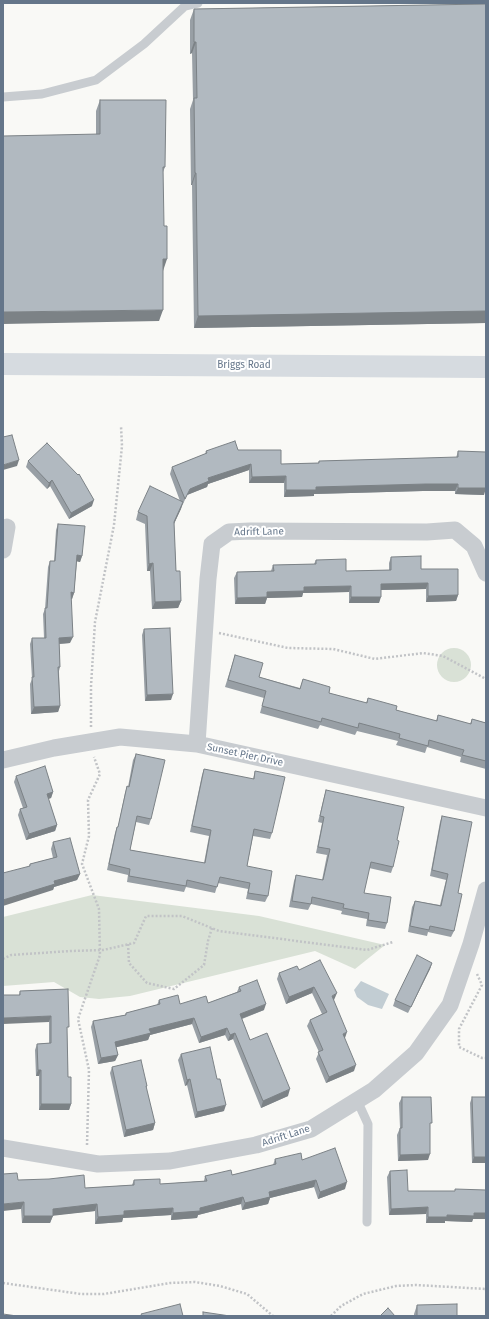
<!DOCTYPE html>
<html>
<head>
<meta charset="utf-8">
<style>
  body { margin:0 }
  #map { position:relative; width:489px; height:1319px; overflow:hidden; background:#f9f9f6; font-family:"Fira Sans",sans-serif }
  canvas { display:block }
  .frame { position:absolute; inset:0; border:4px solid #65768a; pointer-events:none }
</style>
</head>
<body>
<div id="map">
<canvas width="489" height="1319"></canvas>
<div class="frame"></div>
</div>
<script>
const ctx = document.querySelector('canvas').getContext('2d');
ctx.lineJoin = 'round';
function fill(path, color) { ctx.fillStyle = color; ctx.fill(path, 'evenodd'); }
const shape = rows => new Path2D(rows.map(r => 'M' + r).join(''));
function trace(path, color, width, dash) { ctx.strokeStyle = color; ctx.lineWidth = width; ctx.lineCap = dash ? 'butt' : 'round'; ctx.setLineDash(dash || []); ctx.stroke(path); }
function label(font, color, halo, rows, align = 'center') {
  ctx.font = font + ' "Fira Sans",sans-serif'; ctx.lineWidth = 4; ctx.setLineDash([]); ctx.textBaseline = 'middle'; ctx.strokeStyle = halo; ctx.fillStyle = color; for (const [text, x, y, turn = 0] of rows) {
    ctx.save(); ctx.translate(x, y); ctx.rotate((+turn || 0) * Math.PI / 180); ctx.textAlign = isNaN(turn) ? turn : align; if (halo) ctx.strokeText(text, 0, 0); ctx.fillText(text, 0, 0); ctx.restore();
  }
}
const green = shape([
  '437 665a17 17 0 1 1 34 0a17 17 0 1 1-34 0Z',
  [92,895,259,916,385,945,355,969,315,951,130,996,99,999,80,997,54,982,3,986,3,917]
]);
const water = shape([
  [361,981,389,994,382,1009,368,1005,357,997,354,990]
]);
const path = shape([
  [219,633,288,648,333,649,375,659,423,653,443,656,486,679],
  [91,727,91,686,95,622,114,525,122,446,121,426],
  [128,944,129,963,147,983,174,989,204,965,208,941,212,928],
  [3,959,11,955,70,951,103,950,134,943,146,916,182,916,219,931,367,950,393,942],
  [477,974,482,985,459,1029,459,1047,482,1058,486,1058],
  [87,1145,89,1070,78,1019,100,955,99,909,82,864,89,836,88,800,100,774,94,757],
  [3,1283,81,1294,104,1294,170,1283,195,1282,220,1286,247,1294,273,1316],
  [331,1316,341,1306,363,1294,396,1286,416,1285,486,1289]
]);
const service = shape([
  [3,97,42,94,96,80,144,44,185,6,198,3],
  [357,1100,368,1124,367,1222]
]);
const minor = shape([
  [3,550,7,527],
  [197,744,208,579,212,544,229,532,250,531,427,532,455,530,474,546,486,573],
  [3,760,54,748,120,737,197,744,486,808],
  [3,1148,98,1164,170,1161,256,1145,311,1129,374,1090,416,1053,450,1005,471,944,486,890]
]);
const secondary = shape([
  [3,364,486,367]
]);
const wall = shape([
  [486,4,486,323,194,328,192,185,191,185,190,109,193,100,192,53,190,54,190,20,194,9],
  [100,100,165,167,163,172,163,271,159,321,96,135,96,111],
  [238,450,281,464,318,463,319,461,456,458,458,451,484,495,455,494,455,491,423,491,314,494,314,496,284,497,284,483,249,483,249,470,208,484,207,487,187,495,174,524,176,571,181,601,178,608,152,609,150,571,147,571,145,524,136,520,138,512,180,501,170,474,172,467,205,454,206,451],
  [28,461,92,506,69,519,50,486,47,489,26,467],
  [58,524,82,556,80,562,77,561,74,593,72,599,71,599,70,643,59,644,60,667,59,671,60,706,58,712,31,714,30,684,32,679,30,644,32,638,44,638,43,614,45,609,48,567,50,561,54,561,56,530],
  [391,557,421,569,458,595,456,601,426,602,426,589,381,590,379,603,349,603,349,592,303,593,302,597,267,598,265,604,235,604,234,578,237,572,271,571,273,565,314,564,316,560,346,571,389,570,389,563],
  [144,629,171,700,145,701,142,635],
  [235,655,259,677,300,688,303,679,329,693,366,703,368,698,396,710,436,721,438,715,470,724,472,719,486,723,486,769,460,762,461,757,427,747,425,753,396,745,398,741,357,731,355,735,320,725,318,729,260,713,264,698,225,687],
  [136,754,151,819,149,825,136,822,130,850,204,863,209,836,190,832,202,775,204,769,253,779,255,771,272,833,270,839,253,836,247,866,268,896,265,902,246,899,248,889,218,883,215,893,186,887,184,892,127,882,128,875,107,870,115,833,117,827,118,827,125,793,127,786,128,787,133,760],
  [16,776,53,792,51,798,48,799,57,825,55,831,26,840,18,815,20,809,23,808,14,782],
  [326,790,397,840,393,867,391,873,369,868,364,893,387,923,385,929,366,926,367,919,341,914,342,911,311,904,308,910,289,907,294,881,296,875,322,880,327,855,316,853,322,823,318,822,324,797],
  [442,816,458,893,454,931,451,937,428,932,427,936,408,932,412,907,415,901,440,905,446,880,430,876,440,822],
  [53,842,80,874,77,880,54,887,53,890,29,866,30,864,53,858,51,849],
  [432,963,430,969,408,1013,393,1006,395,1000],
  [299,970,334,1000,333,1000,345,1038,344,1039,354,1071,326,1083,316,1059,319,1052,307,1026,310,1020,322,1014,312,993,286,1004,277,979,279,973],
  [239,987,264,1010,242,1019,250,1040,288,1096,261,1108,233,1039,228,1041,225,1035,199,1043,192,1024,150,1035,148,1040,116,1047,118,1055,115,1061,98,1064,91,1027,93,1021,125,1015,126,1013,157,1005,159,1000,180,1004,208,1003,237,992],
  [68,989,67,1032,68,1077,71,1104,69,1110,39,1110,39,1076,36,1076,35,1050,37,1044,49,1043,49,1022,19,995,20,991],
  [181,1054,224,1111,195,1118,187,1085,185,1086,178,1060],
  [112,1067,147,1086,146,1088,155,1123,153,1130,124,1137,110,1073],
  [402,1097,430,1129,428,1160,398,1161,397,1135,400,1128,399,1103],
  [472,1097,486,1097,486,1163,472,1163,470,1103],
  [275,1159,302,1160,345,1189,318,1199,314,1187,270,1198,268,1204,242,1210,241,1204,198,1215,197,1218,171,1220,171,1215,123,1218,122,1222,95,1224,95,1211,53,1215,50,1223,22,1223,21,1209,18,1180,85,1188,132,1185,134,1180,160,1184,204,1181,205,1176,232,1175,273,1165],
  [390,1171,408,1191,455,1191,455,1189,473,1219,472,1222,445,1221,445,1223,426,1223,426,1214,389,1215,387,1177],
  [417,1305,457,1316,414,1316,414,1314]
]);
const shadedWall = shape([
  [194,42,196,42,192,53,190,54],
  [195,173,196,173,192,185,191,185],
  [163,259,167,259,163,271,159,271],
  [163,310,159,321,3,324,3,312],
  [486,311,486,323,194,328,198,316],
  [19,460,17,466,3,470,3,465],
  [251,464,249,470,208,484,207,487,187,495,182,506,190,489,208,478],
  [286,476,284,483,249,483,252,477],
  [52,480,50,486,47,489,49,483],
  [426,484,458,484,455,491,423,491,314,494,314,496,284,497,286,490,316,487],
  [458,488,486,488,484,495,455,494],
  [94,500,92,506,69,519,71,513],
  [183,502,181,509,171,530,174,522],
  [77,555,82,556,80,562,75,561],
  [153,563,150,571,147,571,149,564],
  [428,583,426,589,379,590,381,584],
  [351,586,349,592,303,593,302,597,267,598,265,604,235,604,237,598,267,592,304,587],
  [71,592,74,593,72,599,69,599],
  [458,595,456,601,426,602,428,596],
  [351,597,381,597,379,603,349,603],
  [181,601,178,608,152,609,155,602],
  [73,637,70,643,57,644,59,638],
  [173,694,171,700,145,701,147,695],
  [60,706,58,712,31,714,34,707],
  [53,792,51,798,45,800,47,794],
  [57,825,55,831,26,840,29,834],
  [80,874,77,880,54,887,53,890,3,906,3,900,54,881],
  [432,963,430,969,408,1013,411,1007],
  [314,987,312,993,286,1004,289,997],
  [337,993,334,1000,329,1002,332,996],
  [266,1004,264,1010,238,1020,240,1014],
  [51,1016,49,1022,3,1024,3,1018],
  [194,1018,192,1024,150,1035,148,1040,113,1048,115,1042,149,1029],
  [227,1028,225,1035,199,1043,201,1037],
  [347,1032,345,1038,340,1041,343,1034],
  [235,1033,233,1039,228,1041,230,1035],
  [118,1055,115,1061,98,1064,101,1058],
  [356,1065,354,1071,326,1083,329,1077],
  [38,1070,41,1070,39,1076,36,1076],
  [190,1079,187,1085,185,1086,187,1080],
  [290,1089,288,1096,261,1108,263,1101],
  [41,1104,71,1104,69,1110,39,1110],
  [226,1105,224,1111,195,1118,197,1112],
  [155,1123,153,1130,124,1137,126,1130],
  [430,1154,428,1160,398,1161,400,1155],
  [474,1157,486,1157,486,1163,472,1163],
  [316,1180,314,1187,270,1198,268,1204,242,1210,245,1203,269,1192],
  [347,1182,345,1189,318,1199,320,1192],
  [243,1197,241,1204,198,1215,197,1218,171,1220,173,1213,200,1208],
  [24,1202,21,1209,3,1211,3,1204],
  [97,1204,95,1211,51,1216,53,1216,50,1223,22,1223,24,1216,53,1209],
  [428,1207,426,1214,389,1215,391,1209],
  [173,1208,171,1215,123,1218,122,1222,95,1224,98,1217,124,1211],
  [474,1213,486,1213,486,1219,473,1219,472,1222,445,1221,445,1223,426,1223,428,1217]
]);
const building = shape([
  [486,4,486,311,198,316,196,173,195,173,194,98,197,98,196,42,194,42,194,9,486,4],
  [100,100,166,100,165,167,163,167,164,226,167,226,167,259,163,259,163,310,3,312,3,136,100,134,100,100],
  [12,435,19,460,3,465,3,437,12,435],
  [235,441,238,450,281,450,281,464,319,463,319,461,458,457,458,451,486,452,486,488,458,488,458,484,426,484,316,487,316,490,286,490,286,476,252,477,251,464,208,478,209,481,190,489,185,499,172,467,207,453,206,451,235,441],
  [47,443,78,475,79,474,94,500,71,513,52,480,49,483,28,461,47,443],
  [150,486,183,502,174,522,176,571,180,571,181,601,155,602,153,563,149,564,147,516,138,512,150,486],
  [58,524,85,526,82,556,77,555,74,593,71,592,73,637,59,638,60,667,58,667,60,706,34,707,32,677,34,677,32,638,46,638,45,608,47,608,50,561,55,561,58,524],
  [421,556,421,569,458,569,458,595,428,596,428,583,381,584,381,597,351,597,351,586,304,587,304,591,267,592,267,597,237,598,237,572,274,571,273,565,316,564,316,560,346,559,346,571,391,570,391,557,421,556],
  [170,628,173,694,147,695,144,629,170,628],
  [235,655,263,663,259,677,300,689,303,679,330,687,329,693,367,703,368,698,397,706,396,710,437,721,438,715,471,724,472,719,486,723,486,761,462,755,464,750,429,740,428,746,399,738,400,734,359,723,358,728,322,718,321,722,262,706,266,691,228,680,235,655],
  [136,754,165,760,151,819,137,816,130,850,205,863,211,830,192,826,204,769,254,779,255,771,285,777,272,833,254,829,247,866,272,871,268,896,248,893,250,883,220,877,217,887,187,880,186,886,129,876,130,869,109,864,117,827,118,827,127,786,129,787,136,754],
  [45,766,53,792,47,794,57,825,29,834,20,809,27,807,16,776,45,766],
  [326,790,404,807,397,840,399,841,393,867,371,862,364,893,391,897,387,923,368,920,369,913,343,908,344,904,312,897,311,904,292,901,296,875,323,880,330,849,318,847,324,817,320,816,326,790],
  [442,816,472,822,458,893,462,894,454,931,430,926,429,930,410,926,415,901,441,906,448,874,432,870,442,816],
  [70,838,80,874,54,881,55,884,3,900,3,873,30,866,30,864,57,857,53,842,70,838],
  [417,955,432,963,411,1007,395,1000,417,955],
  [320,960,337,993,332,996,347,1032,343,1034,356,1065,329,1077,318,1052,323,1050,310,1020,327,1012,314,987,289,997,279,973,297,966,299,970,320,960],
  [257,980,266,1004,240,1014,250,1040,267,1033,290,1089,263,1101,235,1033,230,1035,227,1028,201,1037,194,1018,149,1029,151,1033,115,1042,118,1055,101,1058,93,1021,126,1015,126,1013,160,1004,159,1000,178,995,180,1004,206,996,208,1003,241,991,239,987,257,980],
  [68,989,69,1027,67,1027,68,1077,71,1077,71,1104,41,1104,41,1070,38,1070,37,1044,51,1043,51,1016,3,1018,3,995,20,995,20,991,68,989],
  [210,1047,217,1079,220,1079,226,1105,197,1112,190,1079,187,1080,181,1054,210,1047],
  [141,1060,147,1086,146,1086,155,1123,126,1130,112,1067,141,1060],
  [402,1097,431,1097,432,1123,430,1123,430,1154,400,1155,400,1128,402,1128,402,1097],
  [472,1097,486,1097,486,1157,474,1157,472,1097],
  [335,1148,347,1182,320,1192,316,1180,269,1192,270,1197,245,1203,243,1197,200,1208,200,1211,173,1213,173,1208,124,1211,124,1215,98,1217,97,1204,53,1209,53,1216,24,1216,24,1202,3,1204,3,1174,17,1173,18,1180,49,1179,84,1175,85,1188,134,1185,134,1180,160,1179,160,1184,207,1181,205,1176,231,1170,232,1175,276,1164,275,1159,301,1153,302,1160,335,1148],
  [407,1170,408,1191,455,1191,455,1189,486,1190,486,1213,474,1213,474,1216,447,1215,447,1217,428,1217,428,1207,391,1209,390,1171,407,1170],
  [180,1304,183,1316,142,1316,141,1314,180,1304],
  [457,1304,457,1316,417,1316,417,1305,457,1304],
  [388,1308,395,1316,380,1316,388,1308],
  [203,1312,230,1316,203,1316,203,1312],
  [3,1314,17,1316,3,1316,3,1314]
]);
const streetNames = [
  ["Briggs Road",244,365],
  ["Adrift Lane",259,532,-1],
  ["Sunset Pier Drive",245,755,12],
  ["Adrift Lane",286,1136,-18]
];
fill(green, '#d9e1d6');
fill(water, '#c2cdd3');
trace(path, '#c1c3c6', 2.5, [2, 2]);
trace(service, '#c8ccd0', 9);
trace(minor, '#c8ccd0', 17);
trace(secondary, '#d6dbe0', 22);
fill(wall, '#989fa5');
fill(shadedWall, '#7c8286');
fill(building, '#b1b9c0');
trace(building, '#7c8286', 1);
label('10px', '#65768a', '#fff', streetNames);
</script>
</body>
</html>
